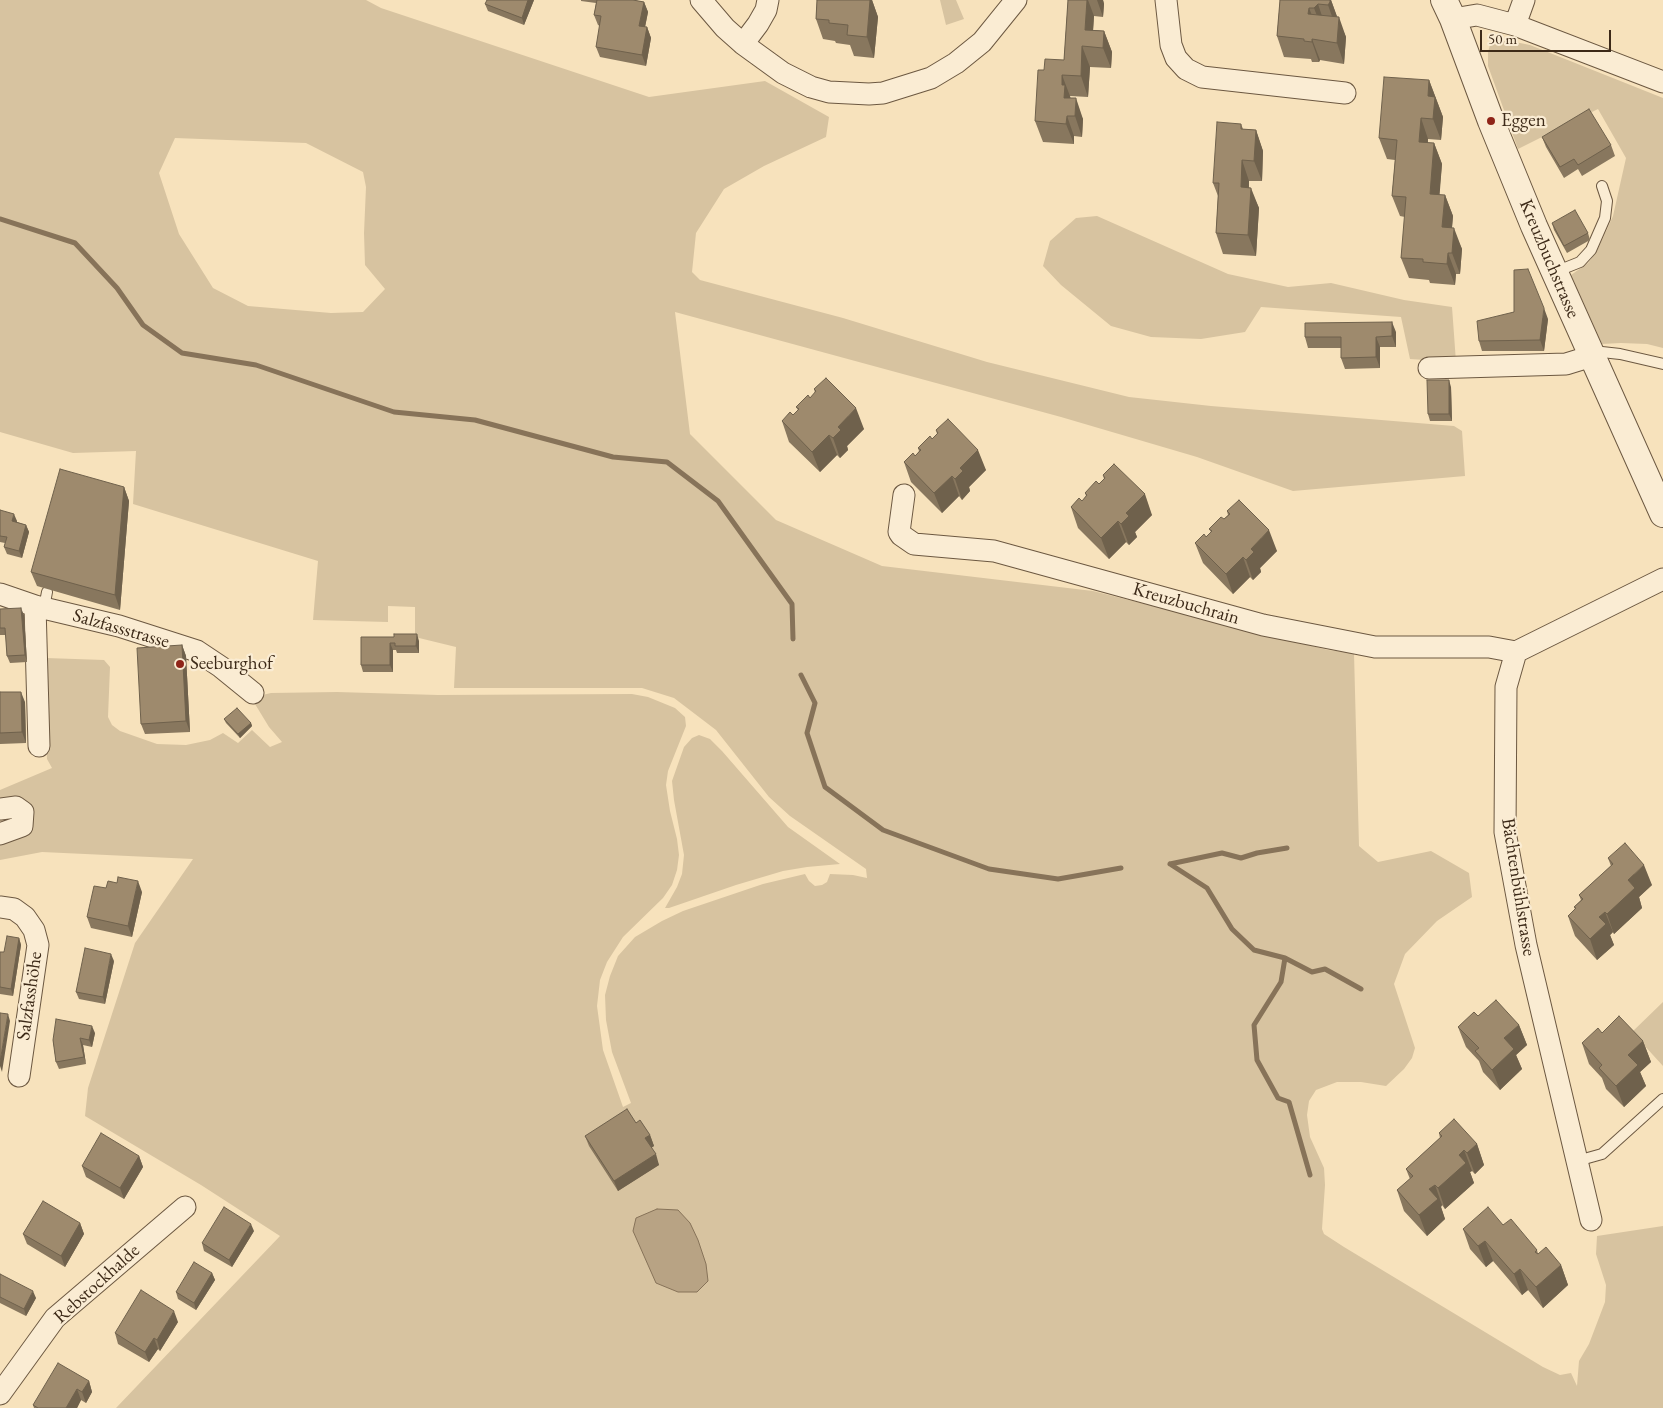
<!DOCTYPE html>
<html>
<head>
<meta charset="utf-8">
<style>
  body { margin:0 }
  #map { position:relative; width:1663px; height:1408px; overflow:hidden; background:#f7e2bc; font-family:"EB Garamond",serif }
  canvas { display:block }
  .scale { position:absolute; left:1480px; top:30px; width:131px; height:22px; box-sizing:border-box; border:2px solid #3d2a18; border-top:0; padding-left:6px; font-size:15px; line-height:18px; white-space:nowrap; color:#3d2a18; -webkit-text-stroke:4px #faecd3; paint-order:stroke }
</style>
</head>
<body>
<div id="map">
<canvas width="1663" height="1408"></canvas>
<div class="scale">50 m</div>
</div>
<script>
const ctx = document.querySelector('canvas').getContext('2d');
ctx.lineJoin = 'round';
function fill(path, color) { ctx.fillStyle = color; ctx.fill(path, 'evenodd'); }
const shape = rows => new Path2D(rows.map(r => 'M' + r).join(''));
function trace(path, color, width, dash) { ctx.strokeStyle = color; ctx.lineWidth = width; ctx.lineCap = dash ? 'butt' : 'round'; ctx.setLineDash(dash || []); ctx.stroke(path); }
function label(font, color, halo, rows, align = 'center') {
  ctx.font = font + ' "EB Garamond",serif'; ctx.lineWidth = 4.5; ctx.setLineDash([]); ctx.textBaseline = 'middle'; ctx.strokeStyle = halo; ctx.fillStyle = color; for (const [text, x, y, turn = 0] of rows) {
    ctx.save(); ctx.translate(x, y); ctx.rotate((+turn || 0) * Math.PI / 180); ctx.textAlign = isNaN(turn) ? turn : align; if (halo) ctx.strokeText(text, 0, 0); ctx.fillText(text, 0, 0); ctx.restore();
  }
}
const green = shape([
  [0,0,366,0,381,8,649,97,765,81,829,117,826,137,764,166,724,189,696,233,692,272,700,280,843,318,987,362,1129,397,1211,406,1454,426,1462,431,1465,476,1293,491,1197,457,1061,417,675,312,690,434,776,520,882,566,1093,591,1328,650,1354,653,1359,846,1378,862,1431,851,1469,873,1472,897,1437,921,1405,954,1394,984,1415,1048,1412,1058,1404,1069,1386,1086,1361,1082,1337,1082,1316,1090,1309,1101,1307,1115,1310,1137,1324,1168,1325,1185,1322,1229,1324,1234,1344,1247,1543,1367,1560,1375,1571,1373,1577,1386,1579,1361,1589,1344,1605,1302,1606,1285,1596,1254,1597,1236,1663,1226,1663,1408,116,1408,280,1236,201,1185,85,1116,88,1088,135,943,193,859,42,852,0,860,0,790,52,768,47,759,44,695,46,658,104,660,110,667,108,717,112,725,120,731,157,744,186,745,210,740,223,733,238,743,252,730,270,747,282,742,269,727,255,704,254,697,271,693,337,692,438,695,632,694,648,697,675,708,685,717,686,726,668,771,666,785,670,811,677,839,679,855,677,870,672,885,663,898,623,937,607,962,600,980,597,1006,603,1050,623,1107,631,1103,612,1052,606,1020,605,995,610,976,618,956,635,937,662,921,683,911,763,884,805,874,809,881,815,886,822,885,827,882,830,874,853,875,867,878,866,869,790,816,769,797,716,730,674,698,642,688,454,688,456,647,415,637,415,607,388,606,388,622,313,620,318,561,133,504,136,451,73,453,0,432],
  [175,138,306,143,363,172,366,187,364,233,365,265,385,289,363,312,331,313,248,306,213,288,179,234,159,173],
  [940,0,956,0,964,19,946,25],
  [1497,41,1510,41,1530,45,1663,98,1663,348,1647,344,1621,343,1602,344,1571,275,1588,263,1597,251,1613,216,1626,158,1598,109,1518,149,1488,66,1488,52,1490,45],
  [1097,216,1228,274,1288,287,1331,283,1404,300,1452,307,1456,362,1410,359,1401,317,1261,307,1245,332,1201,339,1151,337,1111,326,1061,285,1043,266,1050,241,1076,218],
  [699,735,710,739,722,751,788,827,840,864,807,867,783,871,736,885,669,908,665,908,677,887,682,874,684,855,674,800,672,781,684,747,692,738],
  [1663,1002,1663,1066,1632,1032]
]);
const water = shape([
  [657,1209,678,1210,690,1223,698,1240,706,1264,708,1281,697,1292,678,1292,656,1283,633,1231,636,1218,657,1209]
]);
const stream = shape([
  [0,219,75,243,117,288,143,325,182,353,256,365,394,412,475,420,613,457,667,462,718,501,792,604,793,639],
  [801,675,815,703,807,733,825,787,883,830,989,869,1058,879,1121,868],
  [1170,864,1207,888,1232,929,1254,950,1285,958,1312,972,1325,969,1361,989],
  [1170,864,1222,853,1241,858,1257,853,1287,848],
  [1285,958,1281,982,1254,1025,1257,1060,1278,1098,1289,1102,1310,1175]
]);
const service = shape([
  [1555,272,1580,262,1591,250,1605,218,1607,201,1602,186],
  [1593,356,1602,352,1620,354,1663,364],
  [44,608,47,592],
  [1577,1161,1602,1154,1663,1099]
]);
const minor = shape([
  [701,0,725,28,743,44,783,73,811,87,829,92,869,94,883,93,931,78,956,63,982,42,1016,0],
  [1166,0,1171,45,1176,58,1186,69,1202,77,1345,93],
  [1453,19,1477,15,1515,25,1663,82],
  [1515,25,1524,0],
  [743,44,758,24,766,10,768,0],
  [1429,368,1566,364,1592,356],
  [904,495,899,532,901,535,914,544,994,551,1263,625,1375,647,1489,647,1516,652],
  [0,594,35,606,119,626,197,651,221,667,253,693],
  [35,606,39,746],
  [0,809,16,807,23,812,22,826,0,834],
  [0,907,14,909,25,917,34,930,38,945,19,1076],
  [1591,1220,1526,945,1505,832,1506,687,1516,652,1663,579],
  [0,1394,55,1318,185,1207]
]);
const tertiary = shape([
  [1444,0,1453,19,1491,121,1534,226,1663,514]
]);
const wall = shape([
  [534,0,524,25,488,11,485,4],
  [581,0,633,0,644,2,648,12,645,27,647,27,651,38,646,66,600,57,596,47,600,26,598,25,594,15,596,3,581,1],
  [817,0,872,0,878,17,874,58,854,56,850,45,836,43,835,41,823,39,816,19],
  [1068,0,1103,0,1104,4,1103,17,1094,16,1093,30,1104,31,1112,52,1111,68,1090,67,1088,97,1070,96,1070,98,1083,119,1082,137,1074,136,1074,144,1043,142,1035,121,1044,70,1064,60],
  [1280,0,1331,0,1337,17,1346,37,1344,64,1320,60,1319,62,1312,62,1311,59,1284,57,1277,36],
  [1429,80,1443,117,1441,140,1428,139,1428,143,1434,143,1442,164,1439,195,1445,195,1453,216,1452,228,1462,249,1460,274,1456,274,1455,285,1430,283,1429,280,1409,278,1401,258,1405,217,1400,216,1392,196,1395,160,1387,159,1379,138],
  [1241,124,1243,129,1256,130,1263,151,1262,181,1249,181,1249,187,1259,208,1256,256,1223,254,1216,233,1218,196,1213,183],
  [1542,137,1611,145,1615,156,1582,176,1578,169,1564,178,1546,147],
  [1552,223,1588,233,1590,240,1567,253,1554,230],
  [1514,312,1548,319,1544,351,1482,351,1479,341],
  [1396,332,1396,347,1380,347,1380,368,1345,369,1341,358,1341,348,1308,348,1305,337],
  [1451,387,1452,421,1430,421,1428,414],
  [814,389,864,429,847,446,848,450,840,458,837,455,820,472,789,442,782,421,793,415,798,410,796,407,810,398,815,393],
  [936,430,986,470,969,487,970,491,962,500,959,496,942,513,911,482,904,462,915,456,919,451,918,448,932,439,937,434],
  [1103,475,1152,515,1135,532,1137,537,1129,545,1126,542,1109,559,1078,528,1071,507,1082,501,1086,496,1085,493,1099,484,1104,479],
  [124,487,129,501,120,610,37,586,31,572],
  [0,510,17,521,17,522,26,525,29,532,22,558,7,554,4,547,5,543,0,542],
  [1227,511,1277,551,1260,568,1261,572,1253,580,1250,577,1233,594,1203,563,1195,543,1206,537,1211,532,1209,529,1224,519,1228,515],
  [0,609,24,615,27,662,10,663,7,656,6,635,0,635],
  [394,637,419,641,419,653,397,653,396,650,393,650,393,672,363,672,361,665],
  [182,645,186,656,190,732,145,734,141,724],
  [0,692,25,702,26,743,0,744],
  [224,719,251,723,252,726,240,738,226,723],
  [1608,858,1652,885,1639,897,1642,908,1614,934,1613,932,1610,935,1614,945,1597,960,1575,936,1568,916,1575,909,1574,907,1581,900,1579,895,1611,866],
  [106,888,142,892,132,937,91,928,87,917],
  [19,938,21,945,13,996,0,994,0,952,4,952],
  [114,961,105,1004,79,999,76,992],
  [1478,1016,1519,1025,1527,1045,1516,1055,1522,1069,1500,1090,1483,1072,1479,1061,1466,1047,1458,1027],
  [95,1033,92,1047,83,1045,86,1064,59,1069,56,1062,53,1040],
  [1602,1033,1643,1041,1651,1062,1640,1072,1646,1086,1624,1107,1606,1089,1602,1078,1589,1064,1582,1043],
  [636,1123,650,1135,654,1146,651,1148,659,1165,618,1191,589,1146,585,1136],
  [1439,1133,1477,1144,1484,1165,1475,1174,1472,1171,1470,1172,1474,1183,1445,1209,1442,1205,1441,1207,1445,1219,1427,1236,1404,1211,1397,1190,1410,1179,1406,1169,1440,1138],
  [139,1156,143,1167,124,1199,86,1177,82,1166],
  [80,1223,84,1234,65,1267,27,1244,23,1234],
  [1503,1225,1537,1250,1538,1254,1561,1265,1568,1285,1543,1308,1528,1290,1522,1295,1493,1261,1486,1267,1470,1249,1463,1229],
  [254,1231,232,1267,204,1251,202,1243],
  [212,1273,215,1280,196,1310,178,1299,176,1292],
  [0,1274,36,1298,26,1316,0,1303],
  [178,1322,160,1351,158,1349,149,1362,118,1344,115,1333],
  [89,1381,92,1392,86,1403,81,1400,77,1408,34,1408,33,1405]
]);
const shadedWall = shape([
  [528,0,534,0,524,25,522,18],
  [870,0,872,0,878,17,874,58,867,37],
  [1087,0,1088,0,1094,16,1092,47,1085,30],
  [1097,0,1103,0,1104,4,1103,17],
  [1330,0,1331,0,1338,19,1335,25,1328,5],
  [644,2,648,12,643,37,639,26],
  [1318,4,1325,25,1322,29,1314,8],
  [1309,8,1317,28,1308,14],
  [1339,17,1346,37,1344,64,1337,43],
  [647,27,651,38,646,66,642,55],
  [1104,31,1112,52,1111,68,1103,48],
  [1312,39,1320,60,1319,62,1312,42],
  [1082,46,1090,67,1088,97,1081,76],
  [1062,75,1070,96,1073,105,1064,98,1062,85],
  [1429,80,1443,117,1441,140,1433,119,1428,96],
  [1076,98,1083,119,1082,137,1075,116],
  [1067,116,1074,136,1074,144,1066,124],
  [1421,118,1428,139,1426,162,1419,142],
  [1256,130,1263,151,1262,181,1254,161],
  [1434,143,1442,164,1438,215,1430,194],
  [1242,160,1249,181,1248,208,1241,187],
  [1251,188,1259,208,1256,256,1248,235],
  [1445,195,1453,216,1450,248,1442,227],
  [1454,228,1462,249,1460,274,1452,253],
  [1448,253,1456,274,1455,285,1447,264],
  [1544,308,1548,319,1544,351,1540,340],
  [1392,322,1396,332,1396,347,1392,336],
  [1376,337,1380,347,1380,368,1376,357],
  [1449,380,1451,387,1452,421,1449,414],
  [856,408,864,429,847,446,848,450,840,458,833,438,838,427],
  [829,435,837,455,820,472,812,452],
  [978,450,986,470,969,487,970,491,962,500,955,479,960,468],
  [952,476,959,496,942,513,934,493],
  [124,487,129,501,120,610,115,595],
  [1145,494,1152,515,1135,532,1137,537,1129,545,1121,524,1126,513],
  [14,514,17,521,15,528,12,521],
  [1118,521,1126,542,1109,559,1101,538],
  [26,525,29,532,22,558,19,551],
  [1269,530,1277,551,1260,568,1261,572,1253,580,1246,560,1251,549],
  [1243,557,1250,577,1233,594,1226,574],
  [21,608,24,615,27,662,25,655],
  [417,634,419,641,419,653,416,646],
  [390,643,393,650,393,672,390,665],
  [182,645,186,656,190,732,186,721],
  [21,692,25,702,26,743,22,732],
  [251,723,252,726,240,738,238,734],
  [1644,865,1652,885,1639,897,1642,908,1614,934,1607,914,1628,880],
  [138,881,142,892,132,937,128,926],
  [1605,912,1613,932,1610,935,1614,945,1597,960,1590,939,1599,917],
  [19,938,21,945,13,996,11,989],
  [111,954,114,961,105,1004,103,997],
  [8,1014,10,1021,2,1072,0,1066,0,1062],
  [1519,1025,1527,1045,1516,1055,1522,1069,1500,1090,1492,1070,1504,1038],
  [92,1026,95,1033,92,1047,89,1040],
  [80,1038,83,1045,86,1064,84,1057],
  [1643,1041,1651,1062,1640,1072,1646,1086,1624,1107,1616,1086,1628,1055],
  [650,1135,654,1146,649,1149,645,1138],
  [1477,1144,1484,1165,1475,1174,1467,1153],
  [1464,1150,1472,1171,1470,1172,1474,1183,1445,1209,1438,1188,1459,1155],
  [656,1154,659,1165,618,1191,614,1181],
  [139,1156,143,1167,124,1199,120,1188],
  [1435,1185,1442,1205,1441,1207,1445,1219,1427,1236,1419,1215,1429,1189],
  [80,1223,84,1234,65,1267,61,1256],
  [251,1224,254,1231,232,1267,229,1260],
  [1485,1241,1493,1261,1486,1267,1478,1246],
  [1561,1265,1568,1285,1543,1308,1536,1287],
  [1520,1269,1528,1290,1522,1295,1514,1274],
  [212,1273,215,1280,196,1310,194,1303],
  [33,1291,36,1298,26,1316,24,1309],
  [174,1311,178,1322,160,1351,157,1340],
  [154,1338,158,1349,149,1362,145,1352],
  [89,1381,92,1392,86,1403,82,1392],
  [77,1389,81,1400,77,1408,66,1408]
]);
const building = shape([
  [487,0,528,0,522,18,485,4,487,0],
  [597,0,633,0,644,2,639,26,647,27,642,55,596,47,601,16,594,15,597,0],
  [817,0,870,0,867,37,847,35,848,25,829,23,829,20,816,19,817,0],
  [1068,0,1087,0,1085,30,1104,31,1103,48,1082,46,1081,76,1062,75,1062,85,1065,85,1064,98,1076,98,1075,116,1067,116,1066,124,1035,121,1038,70,1044,70,1045,59,1064,60,1068,0],
  [1280,0,1330,0,1330,2,1328,5,1318,4,1314,8,1309,8,1308,14,1339,17,1337,43,1312,39,1312,42,1304,41,1304,39,1277,36,1280,0],
  [1384,77,1429,80,1428,96,1435,97,1433,119,1421,118,1419,142,1434,143,1430,194,1445,195,1442,227,1454,228,1452,253,1448,253,1447,264,1423,262,1423,259,1401,258,1406,197,1392,196,1397,140,1379,138,1384,77],
  [1589,109,1611,145,1578,165,1574,159,1560,167,1542,137,1589,109],
  [1217,122,1241,124,1241,129,1256,130,1254,161,1242,160,1241,187,1251,188,1248,235,1216,233,1219,183,1213,183,1217,122],
  [1575,210,1588,233,1564,246,1552,223,1575,210],
  [1528,269,1544,308,1540,340,1479,341,1477,321,1514,312,1514,270,1528,269],
  [1392,322,1392,336,1376,337,1376,357,1341,358,1341,337,1305,337,1305,323,1392,322],
  [826,378,856,408,838,427,841,430,833,438,829,435,812,452,782,421,790,412,793,415,799,409,796,407,808,395,810,398,816,391,814,389,826,378],
  [1427,380,1449,380,1449,414,1428,414,1427,380],
  [948,419,978,450,960,468,963,471,955,479,952,476,934,493,904,462,913,453,915,456,921,450,918,448,930,436,932,439,938,433,936,430,948,419],
  [1114,464,1145,494,1126,513,1129,516,1121,524,1118,521,1101,538,1071,507,1079,498,1082,501,1087,495,1085,493,1096,481,1099,484,1105,478,1103,475,1114,464],
  [60,469,124,487,115,595,31,572,60,469],
  [1239,500,1269,530,1251,549,1254,552,1246,560,1243,557,1226,574,1195,543,1204,534,1206,537,1212,531,1209,529,1221,517,1224,519,1230,514,1227,511,1239,500],
  [0,510,14,514,12,521,26,525,19,551,4,547,7,537,0,536,0,510],
  [21,608,25,655,7,656,5,628,0,628,0,609,21,608],
  [394,634,417,634,416,646,395,646,395,643,390,643,390,665,361,665,361,637,394,637,394,634],
  [182,645,186,721,141,724,137,648,182,645],
  [0,692,21,692,22,732,0,733,0,692],
  [237,708,251,723,238,734,224,719,237,708],
  [1625,843,1644,865,1628,880,1635,888,1607,914,1605,912,1599,917,1606,924,1590,939,1568,916,1576,908,1574,907,1583,899,1579,895,1613,864,1608,858,1625,843],
  [118,877,138,881,128,926,87,917,94,886,106,888,108,881,117,883,118,877],
  [7,936,19,938,11,989,0,987,0,952,4,952,7,936],
  [85,948,111,954,103,997,76,992,85,948],
  [1496,1000,1519,1025,1504,1038,1514,1049,1492,1070,1475,1051,1479,1048,1458,1027,1474,1012,1478,1016,1496,1000],
  [0,1013,8,1014,0,1062,0,1013],
  [1619,1016,1643,1041,1628,1055,1638,1065,1616,1086,1599,1068,1602,1065,1582,1043,1598,1028,1602,1033,1619,1016],
  [56,1019,92,1026,89,1040,80,1038,84,1057,56,1062,53,1040,56,1019],
  [627,1109,636,1123,640,1120,650,1135,645,1138,656,1154,614,1181,585,1136,627,1109],
  [1454,1119,1477,1144,1467,1153,1464,1150,1459,1155,1466,1163,1438,1188,1435,1185,1429,1189,1438,1199,1419,1215,1397,1190,1413,1176,1406,1169,1442,1136,1439,1133,1454,1119],
  [101,1133,139,1156,120,1188,82,1166,101,1133],
  [43,1201,80,1223,61,1256,23,1234,43,1201],
  [224,1207,251,1224,229,1260,202,1243,224,1207],
  [1488,1207,1503,1225,1511,1219,1537,1250,1535,1252,1538,1254,1546,1247,1561,1265,1536,1287,1520,1269,1514,1274,1485,1241,1478,1246,1463,1229,1488,1207],
  [194,1262,212,1273,194,1303,176,1292,194,1262],
  [0,1274,33,1291,24,1309,0,1297,0,1274],
  [141,1290,174,1311,157,1340,154,1338,145,1352,115,1333,141,1290],
  [58,1363,89,1381,82,1392,77,1389,66,1408,38,1408,33,1405,58,1363]
]);
const markers = [
  [1491,121,5,"#8f2418"],
  [180,664,5,"#8f2418"]
];
const poiNames = [
  ["Eggen",1501,121],
  ["Seeburghof",190,664]
];
const streetNames = [
  ["Kreuzbuchstrasse",1549,259,67],
  ["Kreuzbuchrain",1186,604,16],
  ["Salzfassstrasse",121,629,16],
  ["Bächtenbühlstrasse",1518,887,81],
  ["Salzfasshöhe",30,996,-82],
  ["Rebstockhalde",97,1284,-42]
];
fill(green, '#d7c3a0');
fill(water, '#b8a384');
trace(water, '#877359', 1);
trace(stream, '#877359', 5);
trace(service, '#6c5841', 12);
trace(minor, '#6c5841', 23);
trace(tertiary, '#6c5841', 28);
trace(service, '#faecd3', 10);
trace(minor, '#faecd3', 21);
trace(tertiary, '#faecd3', 26);
fill(wall, '#88775e');
fill(shadedWall, '#6f614c');
fill(building, '#9e8a6d');
trace(building, '#6f614c', 1);
for (const [x, y, r, color] of markers) { const dot = new Path2D(); dot.arc(x, y, r, 0, 2 * Math.PI); ctx.fillStyle = color; ctx.fill(dot); trace(dot, '#faecd3', 2); }
label('19px', '#3d2a18', '#faecd3', poiNames, 'left');
label('19px', '#3d2a18', '#faecd3', streetNames);
</script>
</body>
</html>
